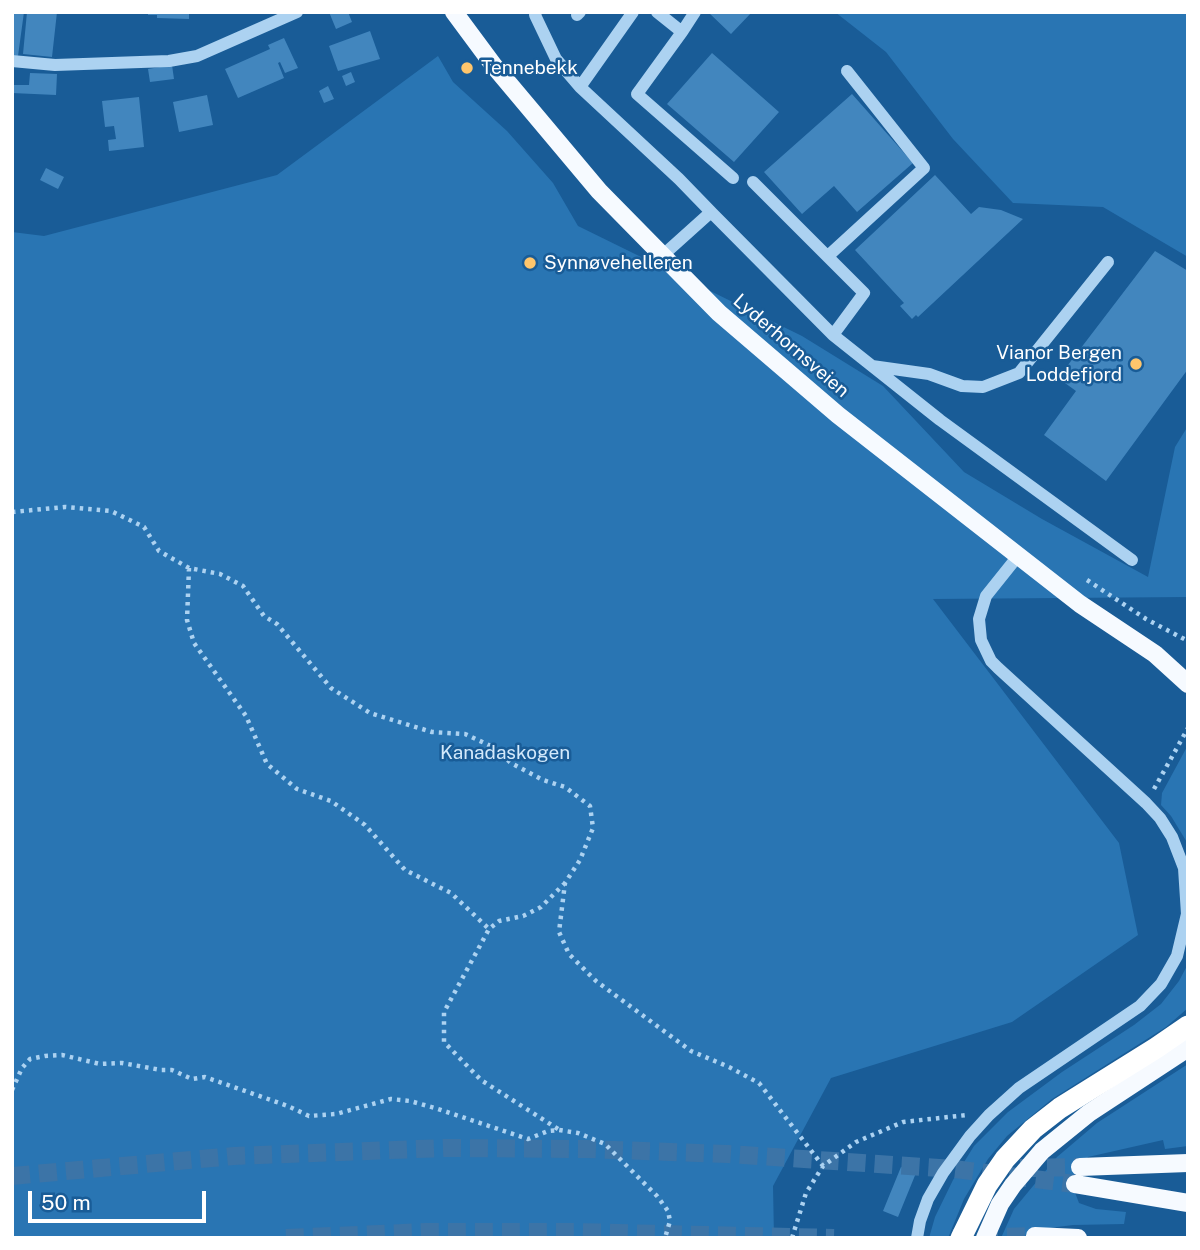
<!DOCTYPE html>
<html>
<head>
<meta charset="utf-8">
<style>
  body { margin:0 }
  #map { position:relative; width:1200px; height:1250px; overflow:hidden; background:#195c97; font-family:"Public Sans",sans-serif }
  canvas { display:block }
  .frame { position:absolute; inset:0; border:14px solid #fff; pointer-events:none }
  .scale { position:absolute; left:28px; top:1191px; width:178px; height:32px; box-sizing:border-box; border:4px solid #fff; border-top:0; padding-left:9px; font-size:21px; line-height:24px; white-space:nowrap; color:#fff; -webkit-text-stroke:5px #195c97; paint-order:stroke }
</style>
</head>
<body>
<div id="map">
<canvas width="1200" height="1250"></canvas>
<div class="frame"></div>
<div class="scale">50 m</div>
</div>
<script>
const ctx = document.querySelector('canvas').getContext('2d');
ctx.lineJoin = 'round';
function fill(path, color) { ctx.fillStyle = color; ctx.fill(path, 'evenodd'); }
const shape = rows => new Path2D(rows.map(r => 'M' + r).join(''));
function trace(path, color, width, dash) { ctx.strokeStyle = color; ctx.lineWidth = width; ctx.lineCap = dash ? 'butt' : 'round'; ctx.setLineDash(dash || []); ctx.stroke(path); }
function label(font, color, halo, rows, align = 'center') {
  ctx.font = font + ' "Public Sans",sans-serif'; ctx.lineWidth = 5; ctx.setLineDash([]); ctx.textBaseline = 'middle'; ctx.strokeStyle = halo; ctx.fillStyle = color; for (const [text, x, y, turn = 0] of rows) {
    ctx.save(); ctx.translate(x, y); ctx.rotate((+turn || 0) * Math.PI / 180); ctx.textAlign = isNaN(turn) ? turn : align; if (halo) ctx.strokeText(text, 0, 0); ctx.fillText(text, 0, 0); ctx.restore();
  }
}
const green = shape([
  [835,12,1188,12,1188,257,1103,207,1013,203,953,139,886,52],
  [438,56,453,82,507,131,553,183,578,226,802,336,883,386,964,472,1042,519,1148,577,1175,447,1188,426,1188,597,933,599,1119,843,1138,935,1012,1022,831,1078,773,1186,774,1238,12,1238,12,232,44,236,277,175],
  [1188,745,1188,844,1171,816,1161,805,1162,793],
  [1188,964,1188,1008,1166,1027,1052,1099,1007,1136,988,1159,964,1199,948,1238,929,1238,935,1217,953,1180,974,1146,1008,1112,1062,1072,1134,1025,1161,1004,1179,981],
  [1188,1064,1188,1146,1165,1149,1163,1140,1088,1157,1075,1174,1074,1190,1079,1203,1096,1209,1126,1212,1124,1224,1073,1225,1042,1229,1031,1238,1001,1238,1014,1209,1057,1157,1097,1123]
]);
const building = shape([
  [12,12,24,12,18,56,12,55],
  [27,12,57,12,52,57,23,54],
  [148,12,189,12,189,19,157,18,157,15,148,15],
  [329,12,348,12,352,22,336,29],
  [708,12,752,12,731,34],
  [370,31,380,59,338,71,329,46],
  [284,38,298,68,285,73,280,62,278,63,284,78,238,98,225,69,270,49,268,45],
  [712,53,779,112,734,162,667,104],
  [172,65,174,79,150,82,148,69],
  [351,72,355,82,346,86,342,76],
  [30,73,57,74,56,95,12,93,12,85,29,85],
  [328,86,334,99,324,103,319,91],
  [852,94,913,163,857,212,834,186,802,214,764,172],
  [207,95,213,125,179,132,173,102],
  [139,97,144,147,109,151,108,140,116,139,114,126,105,127,102,101],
  [46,168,64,177,58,189,40,180],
  [935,175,971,214,979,207,1001,210,1023,219,918,317,916,315,912,319,900,306,904,303,855,250],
  [1155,251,1188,271,1188,369,1106,481,1044,435,1076,391,1058,378],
  [901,1167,916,1173,898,1217,883,1211]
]);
const majorTunnel = shape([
  [1020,1168,1080,1167],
  [12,1176,234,1156,445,1148,586,1149,728,1154,954,1169,1075,1184],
  [286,1238,426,1232,575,1232,834,1238],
  [953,1238,1035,1236]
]);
const path = shape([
  [12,512,65,507,111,511,144,527,159,551,189,568,220,574,243,586,264,616,277,624,331,688,370,713,432,732,465,734,493,747,511,763,543,780,565,787,590,806,593,828,580,860,565,883,559,932,569,954,596,981,691,1051,729,1067,759,1083,823,1166],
  [189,568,187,620,194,643,246,716,267,764,297,789,331,801,365,825,405,870,451,893,489,929],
  [1087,580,1146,619,1188,641],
  [1154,789,1188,728],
  [12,1090,22,1068,30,1059,45,1056,62,1055,100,1064,122,1063,161,1070,172,1070,192,1079,205,1077,288,1106,309,1116,336,1114,391,1099,410,1101,435,1108,528,1139,548,1131,559,1130,578,1133,605,1144,657,1196,668,1211,670,1221,665,1238],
  [558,1129,481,1080,444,1042,444,1012,489,929,499,921,523,916,541,907,564,884],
  [792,1238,806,1193,823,1166,856,1142,903,1122,967,1115]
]);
const minor = shape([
  [536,12,535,15,556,59,580,87,679,179,711,212],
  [657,12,682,32,637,94,733,178],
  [577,15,580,12],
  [682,32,695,12],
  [12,61,55,65,169,61,197,56,297,12],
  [580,87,633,12],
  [753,182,864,293,833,335],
  [662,256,711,212,833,335,940,420,1132,560],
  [828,256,924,168,847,71],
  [872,366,929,374,962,386,983,387,1019,373,1108,262],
  [917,1238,920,1221,928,1199,943,1173,970,1136,989,1115,1019,1088,1140,1006,1161,984,1177,956,1187,914,1184,868,1172,837,1160,818,1146,803,998,668,991,661,981,640,979,619,986,596,1018,556]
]);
const major = shape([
  [454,12,494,66,599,191,719,313,838,415,1080,604,1155,654,1188,684],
  [1080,1167,1188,1163],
  [1075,1184,1188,1203],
  [1035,1236,1078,1238],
  [985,1238,1000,1204,1013,1185,1042,1151,1089,1113,1188,1048]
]);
const highway = shape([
  [961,1238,987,1185,1005,1159,1033,1129,1060,1108,1156,1048,1188,1026]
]);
const markers = [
  [467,68,7,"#ffc66c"],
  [530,263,7,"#ffc66c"],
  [1136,364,7,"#ffc66c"]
];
const poiNames = [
  ["Tennebekk",481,68],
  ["Synnøvehelleren",544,263],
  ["Vianor Bergen",1122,353,"right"],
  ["Loddefjord",1122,375,"right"]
];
const streetNames = [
  ["Lyderhornsveien",791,346,41]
];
const parkNames = [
  ["Kanadaskogen",505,753]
];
fill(green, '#2975b3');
fill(building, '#4286be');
trace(majorTunnel, '#3c74a7', 18, [18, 9]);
trace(path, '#acd2f1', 4.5, [3.5, 5]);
trace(minor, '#acd2f1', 12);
trace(major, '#f6faff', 18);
trace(highway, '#fff', 21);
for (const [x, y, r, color] of markers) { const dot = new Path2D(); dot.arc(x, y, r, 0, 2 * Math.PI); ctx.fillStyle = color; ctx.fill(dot); trace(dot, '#195c97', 2.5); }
label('19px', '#fff', '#195c97', poiNames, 'left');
label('19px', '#fff', '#195c97', streetNames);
label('19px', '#d3e9fb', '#195c97', parkNames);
</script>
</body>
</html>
